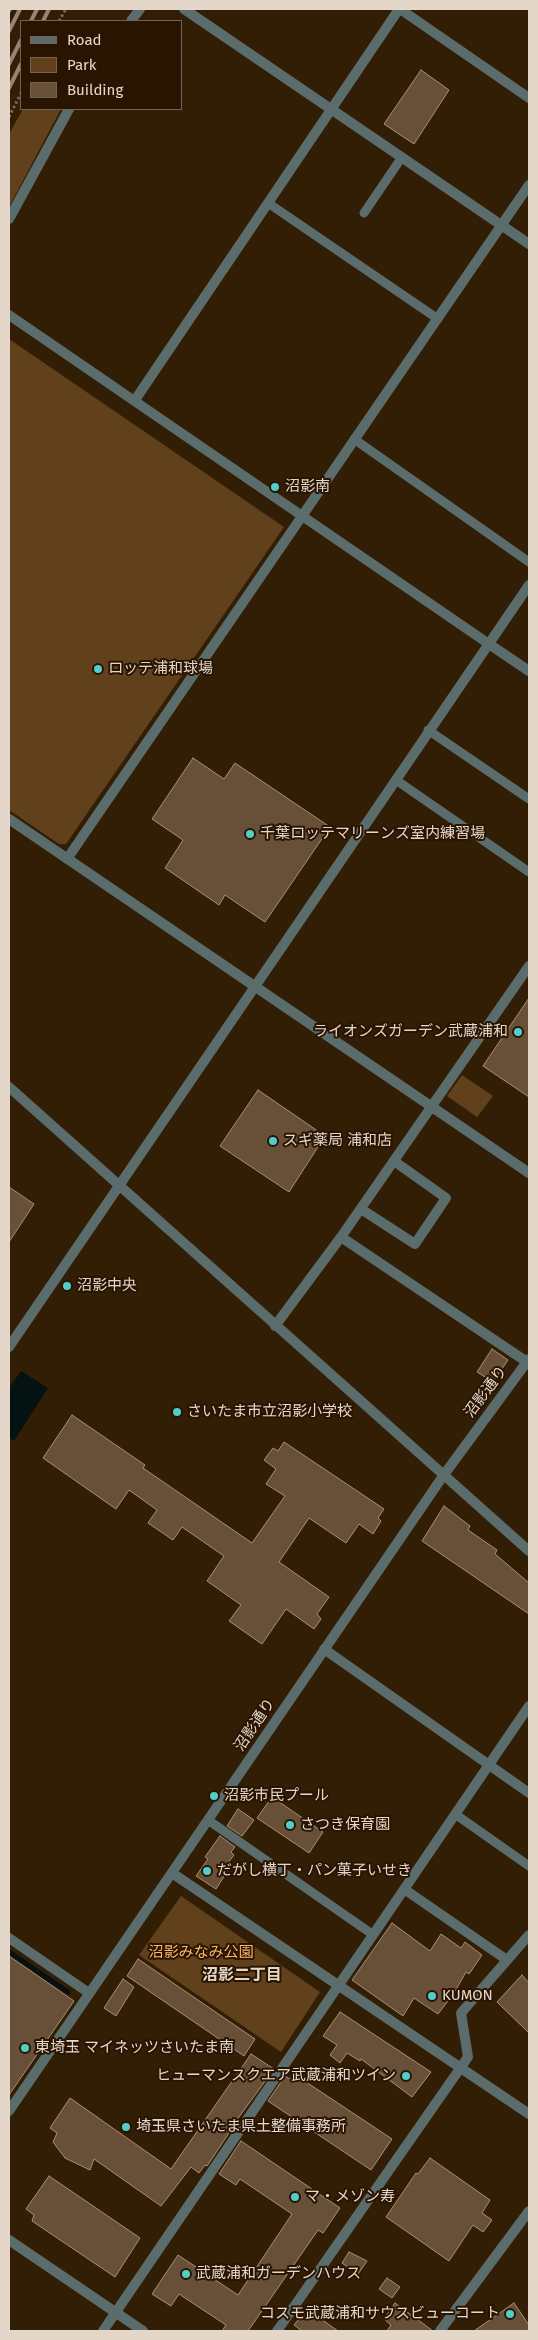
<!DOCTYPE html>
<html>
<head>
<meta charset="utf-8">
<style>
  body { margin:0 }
  #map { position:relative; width:538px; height:2340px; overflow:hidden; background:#321e05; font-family:"Fira Sans",sans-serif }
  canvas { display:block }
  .frame { position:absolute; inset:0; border:10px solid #e4d7c9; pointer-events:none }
  .legend { position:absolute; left:20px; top:20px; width:162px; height:90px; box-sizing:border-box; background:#281400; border:1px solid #736250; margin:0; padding:6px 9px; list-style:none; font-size:15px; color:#e4d7c9 }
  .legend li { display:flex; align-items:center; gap:10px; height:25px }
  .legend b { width:25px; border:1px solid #736250 }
</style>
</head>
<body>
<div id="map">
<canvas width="538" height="2340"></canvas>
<div class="frame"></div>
<ul class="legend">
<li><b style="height:6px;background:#5a6c6c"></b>Road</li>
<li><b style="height:14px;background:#60411c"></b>Park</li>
<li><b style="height:14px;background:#675037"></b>Building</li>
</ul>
</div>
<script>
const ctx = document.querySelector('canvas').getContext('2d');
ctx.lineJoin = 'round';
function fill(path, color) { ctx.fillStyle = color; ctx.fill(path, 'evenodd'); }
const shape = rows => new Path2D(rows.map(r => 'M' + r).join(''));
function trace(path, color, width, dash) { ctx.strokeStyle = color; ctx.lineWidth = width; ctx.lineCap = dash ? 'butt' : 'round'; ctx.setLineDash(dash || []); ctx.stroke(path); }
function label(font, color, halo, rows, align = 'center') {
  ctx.font = font + ' "Fira Sans","Noto Sans JP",sans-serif'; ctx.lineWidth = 4; ctx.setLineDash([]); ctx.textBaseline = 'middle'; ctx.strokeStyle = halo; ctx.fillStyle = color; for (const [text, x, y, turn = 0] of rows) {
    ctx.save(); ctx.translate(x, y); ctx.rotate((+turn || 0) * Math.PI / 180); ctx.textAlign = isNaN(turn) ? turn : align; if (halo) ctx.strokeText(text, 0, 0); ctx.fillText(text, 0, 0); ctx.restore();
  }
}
const green = shape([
  [23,109,61,109,9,207,9,134],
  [9,339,284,527,66,844,59,844,9,810],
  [462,1075,493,1096,477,1117,447,1096],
  [181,1896,320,1992,281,2052,139,1955]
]);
const water = shape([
  [21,1371,48,1388,14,1441,9,1438,9,1388]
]);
const stream = shape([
  [9,1952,68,1992]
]);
const building = shape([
  [421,70,449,90,414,144,384,124,421,70],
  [193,758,224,779,235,763,330,827,265,922,225,895,219,905,165,868,183,840,152,819,193,758],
  [529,998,529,1097,483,1066,529,998],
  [258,1090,325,1136,289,1192,220,1146,258,1090],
  [9,1187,34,1204,9,1242,9,1187],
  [492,1349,508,1360,493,1382,477,1372,492,1349],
  [72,1415,145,1465,143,1468,252,1543,285,1496,266,1484,276,1469,264,1460,273,1448,278,1451,284,1442,384,1509,378,1518,381,1521,373,1534,359,1524,346,1543,309,1518,279,1562,329,1597,317,1614,321,1619,314,1629,286,1609,262,1644,229,1621,241,1605,207,1581,224,1556,182,1527,173,1540,148,1523,157,1510,129,1490,116,1509,43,1458,72,1415],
  [444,1506,470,1526,468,1530,497,1550,495,1554,529,1583,529,1614,422,1541,444,1506],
  [272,1797,323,1832,309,1853,257,1818,272,1797],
  [238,1809,254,1820,242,1836,227,1826,238,1809],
  [220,1836,235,1847,231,1852,234,1855,221,1872,225,1875,216,1889,196,1876,208,1859,205,1857,220,1836],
  [392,1923,430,1951,441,1934,461,1948,465,1942,482,1955,469,1974,466,1972,454,1993,438,2014,414,1998,403,2016,352,1980,392,1923],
  [9,1956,74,2001,9,2095,9,1956],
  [138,1959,255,2039,244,2056,127,1976,138,1959],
  [522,1975,529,1983,529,2033,497,2002,522,1975],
  [123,1979,134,1987,116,2016,104,2008,123,1979],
  [340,2012,431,2072,412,2097,361,2059,360,2061,347,2053,340,2063,330,2055,337,2045,323,2036,340,2012],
  [251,2054,274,2069,228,2132,229,2133,207,2166,205,2165,199,2173,191,2167,161,2206,94,2159,90,2170,65,2158,53,2142,57,2133,50,2128,70,2098,171,2169,251,2054],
  [294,2074,392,2139,371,2170,268,2101,285,2076,290,2079,294,2074],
  [241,2141,340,2208,323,2233,318,2230,248,2331,222,2331,226,2325,179,2294,171,2306,152,2294,178,2255,238,2295,292,2214,240,2179,236,2185,219,2174,241,2141],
  [430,2158,490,2200,482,2213,492,2220,483,2232,473,2225,449,2261,386,2217,416,2173,418,2174,430,2158],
  [49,2176,140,2238,115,2277,32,2221,34,2215,26,2209,49,2176],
  [349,2252,367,2261,358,2274,342,2263,349,2252],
  [387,2278,400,2287,392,2298,379,2289,387,2278],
  [395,2303,433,2331,387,2331,391,2325,384,2319,395,2303],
  [514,2303,529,2325,529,2331,474,2331,514,2303],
  [307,2309,338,2331,302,2331,294,2325,307,2309]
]);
const path = shape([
  [59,21,66,9],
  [9,117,21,93]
]);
const service = shape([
  [268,203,438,319],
  [364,213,402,157],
  [354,439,529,562],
  [428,730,529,799],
  [396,780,529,872],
  [455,1814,529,1866],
  [208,1820,372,1934]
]);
const minor = shape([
  [184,9,529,244],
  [400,9,529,98],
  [131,21,140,9],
  [9,219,69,109],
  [135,400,399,9],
  [489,644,529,671],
  [9,819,529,1173],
  [67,859,529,185],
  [9,1087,529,1551],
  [361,1209,415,1244,446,1198,394,1161],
  [341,1237,527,1362],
  [275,1326,341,1237,529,966],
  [324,1649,529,1793],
  [172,1873,529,2114],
  [404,1889,507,1960],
  [9,1938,89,1993],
  [9,2111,443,1476,529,1359],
  [103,2331,529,1706],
  [277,2331,468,2057,461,2013,529,1935],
  [440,2331,529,2211]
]);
const tertiary = shape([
  [9,315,489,644],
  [9,1347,529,585],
  [9,2240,143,2331]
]);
const rail = shape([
  [9,11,10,9],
  [31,21,37,9],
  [43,21,49,9],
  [9,31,20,9],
  [9,64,21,40],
  [9,88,21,64]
]);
const markers = [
  [275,487,5,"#52cdcc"],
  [98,669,5,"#52cdcc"],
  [250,834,5,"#52cdcc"],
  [518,1032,5,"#52cdcc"],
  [273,1141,5,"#52cdcc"],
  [67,1286,5,"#52cdcc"],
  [177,1412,5,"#52cdcc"],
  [214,1796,5,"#52cdcc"],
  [290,1825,5,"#52cdcc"],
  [207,1871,5,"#52cdcc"],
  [432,1996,5,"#52cdcc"],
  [25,2048,5,"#52cdcc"],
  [406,2076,5,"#52cdcc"],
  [126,2127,5,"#52cdcc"],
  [295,2197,5,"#52cdcc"],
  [186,2274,5,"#52cdcc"],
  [510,2314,5,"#52cdcc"]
];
const poiNames = [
  ["沼影南",285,487],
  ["ロッテ浦和球場",108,669],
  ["千葉ロッテマリーンズ室内練習場",260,834],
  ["ライオンズガーデン武蔵浦和",508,1032,"right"],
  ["スギ薬局 浦和店",283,1141],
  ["沼影中央",77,1286],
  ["さいたま市立沼影小学校",187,1412],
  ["沼影市民プール",224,1796],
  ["さつき保育園",300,1825],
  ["だがし横丁・パン菓子いせき",217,1871],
  ["KUMON",442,1996],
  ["東埼玉 マイネッツさいたま南",35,2048],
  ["ヒューマンスクエア武蔵浦和ツイン",396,2076,"right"],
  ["埼玉県さいたま県土整備事務所",136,2127],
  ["マ・メゾン寿",305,2197],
  ["武蔵浦和ガーデンハウス",196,2274],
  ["コスモ武蔵浦和サウスビューコート",500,2314,"right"]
];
const streetNames = [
  ["沼影通り",486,1392,-53],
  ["沼影通り",255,1725,-56]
];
const parkNames = [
  ["沼影みなみ公園",201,1953]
];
const neighbourhoodNames = [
  ["沼影二丁目",242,1976]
];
fill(green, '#60411c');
fill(water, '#051212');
trace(stream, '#051212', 5);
fill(building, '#675037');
trace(building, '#a99075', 1);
trace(path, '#796853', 3, [2.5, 2.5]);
trace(service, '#5a6c6c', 9);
trace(minor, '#5a6c6c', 10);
trace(tertiary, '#5a6c6c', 10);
trace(rail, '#948471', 4);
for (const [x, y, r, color] of markers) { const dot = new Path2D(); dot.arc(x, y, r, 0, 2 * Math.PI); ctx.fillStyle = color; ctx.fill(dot); trace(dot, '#281400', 2); }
label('15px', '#e4d7c9', '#281400', poiNames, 'left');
label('15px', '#e4d7c9', '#281400', streetNames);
label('15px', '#fdb768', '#281400', parkNames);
label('bold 16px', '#e4d7c9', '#281400', neighbourhoodNames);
</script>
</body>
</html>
